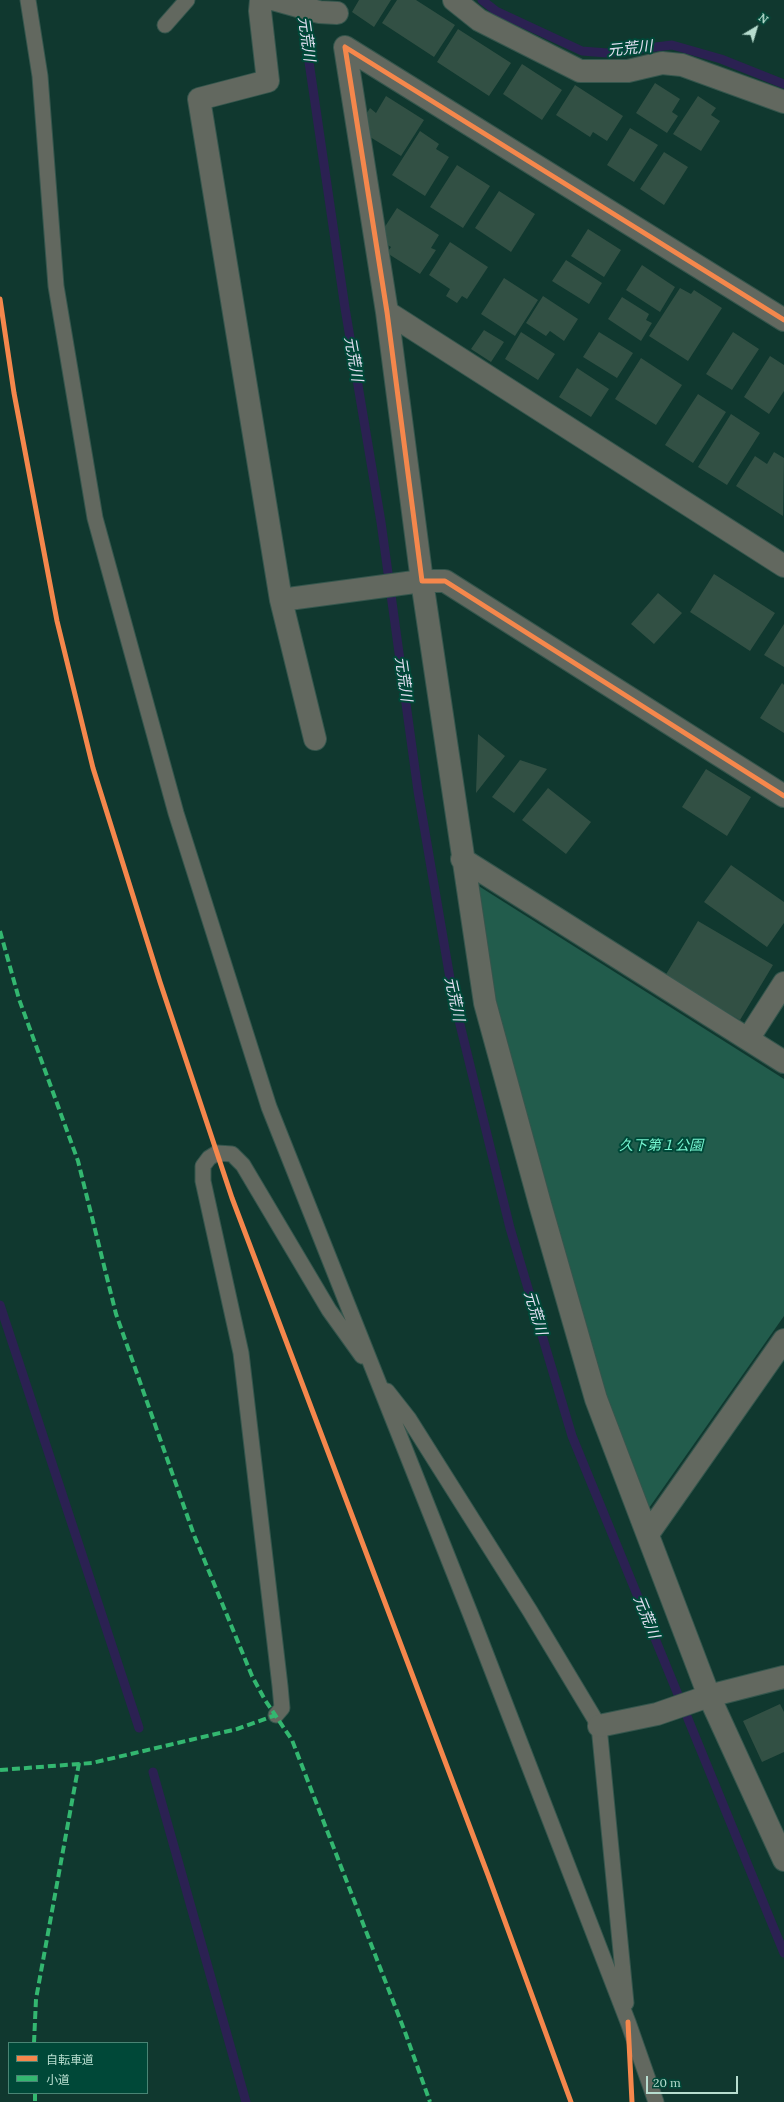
<!DOCTYPE html>
<html>
<head>
<meta charset="utf-8">
<style>
  body { margin:0 }
  #map { position:relative; width:784px; height:2102px; overflow:hidden; background:#10382f; font-family:Lora,"Noto Sans JP",serif }
  canvas { display:block }
  .legend { position:absolute; left:8px; top:2042px; width:140px; height:52px; box-sizing:border-box; background:#004838; border:1px solid #498474; margin:0; padding:5px 7px; list-style:none; font-size:12px; color:#b7ddcf }
  .legend li { display:flex; align-items:center; gap:8px; height:20px }
  .legend b { width:20px; border:1px solid #498474 }
  .north { position:absolute; left:736px; top:8px; width:40px; height:40px; -webkit-text-stroke:3px #004838; paint-order:stroke; rotate:38deg; font-size:11px; font-weight:700; line-height:16px; text-align:center; color:#b7ddcf }
  .north::after { content:''; display:block; margin:auto; width:14px; height:18px; background:#b7ddcf; clip-path:polygon(50% 0,100% 100%,50% 72%,0 100%) }
  .scale { position:absolute; left:646px; top:2076px; width:92px; height:18px; box-sizing:border-box; border:2px solid #b7ddcf; border-top:0; padding-left:5px; font-size:12px; line-height:14px; white-space:nowrap; color:#b7ddcf; -webkit-text-stroke:3px #004838; paint-order:stroke }
</style>
</head>
<body>
<div id="map">
<canvas width="784" height="2102"></canvas>
<ul class="legend">
<li><b style="height:5px;background:#f5874c"></b>自転車道</li>
<li><b style="height:5px;background:#33b770"></b>小道</li>
</ul>
<div class="north">N</div>
<div class="scale">20 m</div>
</div>
<script>
const ctx = document.querySelector('canvas').getContext('2d');
ctx.lineJoin = 'round';
function fill(path, color) { ctx.fillStyle = color; ctx.fill(path, 'evenodd'); }
const shape = rows => new Path2D(rows.map(r => 'M' + r).join(''));
function trace(path, color, width, dash) { ctx.strokeStyle = color; ctx.lineWidth = width; ctx.lineCap = dash ? 'butt' : 'round'; ctx.setLineDash(dash || []); ctx.stroke(path); }
function label(font, color, halo, rows, align = 'center') {
  ctx.font = font + ' Lora,"Noto Sans JP",serif'; ctx.lineWidth = 4; ctx.setLineDash([]); ctx.textBaseline = 'middle'; ctx.strokeStyle = halo; ctx.fillStyle = color; for (const [text, x, y, turn = 0] of rows) {
    ctx.save(); ctx.translate(x, y); ctx.rotate((+turn || 0) * Math.PI / 180); ctx.textAlign = isNaN(turn) ? turn : align; if (halo) ctx.strokeText(text, 0, 0); ctx.fillText(text, 0, 0); ctx.restore();
  }
}
const green = shape([
  [477,885,784,1079,784,1316,649,1508,605,1395,498,1017]
]);
const stream = shape([
  [482,0,496,11,582,51,607,53,672,45,721,59,784,84],
  [301,7,345,308,381,522,418,791,453,996,510,1228,572,1436,784,1953],
  [0,1305,139,1728],
  [153,1772,246,2102]
]);
const building = shape([
  [359,0,391,0,374,27,352,12],
  [397,0,416,0,455,25,434,57,382,23],
  [458,29,511,63,489,96,437,62],
  [522,64,562,90,542,120,503,94],
  [655,83,680,99,672,112,678,116,667,133,636,113],
  [575,85,623,116,607,141,593,132,590,137,556,115],
  [386,96,424,120,401,156,357,129,370,108,376,113],
  [698,96,716,108,711,115,720,121,701,151,673,134],
  [630,128,658,145,634,182,607,165],
  [420,131,439,144,436,149,449,157,425,196,392,175],
  [664,152,688,167,664,205,640,189],
  [457,165,490,186,463,228,430,207],
  [499,191,535,214,511,252,475,228],
  [397,208,439,235,431,248,436,250,420,274,387,253,391,247,377,239],
  [588,229,621,250,604,277,571,256],
  [450,242,488,267,467,299,462,296,457,303,446,296,450,289,429,275],
  [566,260,602,283,589,304,552,281],
  [642,265,675,287,660,312,626,290],
  [504,278,538,300,515,336,481,314],
  [680,288,691,294,694,290,722,308,688,361,649,336],
  [543,296,578,319,564,341,550,331,546,336,526,323],
  [622,297,649,314,646,320,652,323,641,341,608,319],
  [484,330,504,342,491,362,471,349],
  [521,332,555,354,538,380,505,359],
  [599,332,633,353,617,378,583,357],
  [733,332,759,349,732,390,706,374],
  [770,356,784,365,784,391,769,414,744,397],
  [641,358,682,385,656,425,615,399],
  [577,368,609,389,591,417,559,397],
  [698,394,726,412,693,463,665,445],
  [731,414,760,433,727,485,698,467],
  [774,452,784,458,783,516,736,486,755,456,767,464],
  [714,574,775,613,750,651,690,612],
  [658,593,682,613,654,644,631,624],
  [784,624,784,667,764,655],
  [782,683,784,685,784,733,760,718],
  [478,734,505,756,476,793],
  [520,760,547,769,514,813,492,797],
  [706,769,751,797,727,836,682,807],
  [548,788,591,822,566,854,522,820],
  [731,865,784,902,784,923,767,947,704,902],
  [698,921,773,965,740,1020,665,976],
  [780,1704,784,1712,784,1752,762,1762,743,1721]
]);
const service = shape([
  [28,0,40,76,56,286,95,518,176,813,269,1107,470,1613,628,2022,656,2102],
  [165,25,187,0],
  [387,1391,409,1419,530,1611,599,1726,626,2003],
  [276,1715,282,1708,280,1686,241,1353,203,1181,203,1166,209,1158,217,1153,232,1154,243,1165,329,1310,362,1356]
]);
const minor = shape([
  [261,0,260,11,268,81,199,99,281,600,315,739],
  [276,0,319,12,337,13],
  [454,0,479,20,580,71,628,71,662,63,682,65,784,102],
  [387,312,784,566],
  [784,320,345,47,387,312,422,581,445,581,784,796],
  [281,600,422,581,485,1003,540,1204,596,1399,709,1696,784,1860],
  [462,859,784,1062],
  [748,1039,784,983],
  [648,1534,784,1340],
  [599,1726,657,1714,709,1696,784,1677]
]);
const quiet = shape([
  [0,931,19,999,78,1161,116,1314,194,1535,252,1676,265,1700,292,1740,405,2032,430,2102],
  [0,1770,92,1763,237,1729,276,1715],
  [34,2043,36,1999,79,1763],
  [35,2093,35,2102]
]);
const cycleway = shape([
  [0,299,14,393,57,621,93,768,160,982,232,1198,488,1875,571,2102],
  [784,320,345,47,387,312,422,581,445,581,784,796],
  [628,2022,632,2102]
]);
const parkNames = [
  ["久下第１公園",661,1146]
];
const waterNames = [
  ["元荒川",306,39,82],
  ["元荒川",630,49,-6],
  ["元荒川",353,359,80],
  ["元荒川",403,679,82],
  ["元荒川",454,999,78],
  ["元荒川",535,1313,73],
  ["元荒川",646,1617,68]
];
fill(green, '#225c4c');
trace(stream, '#2b2152', 9);
fill(building, '#325044');
trace(service, '#35564d', 17);
trace(minor, '#35564d', 24);
trace(service, '#62685f', 15);
trace(minor, '#62685f', 22);
trace(quiet, '#33b770', 4, [8, 4]);
trace(cycleway, '#f5874c', 5);
label('italic 14px', '#76f6d1', '#004838', parkNames);
label('italic 15px', '#e3e1f3', '#004838', waterNames);
</script>
</body>
</html>
